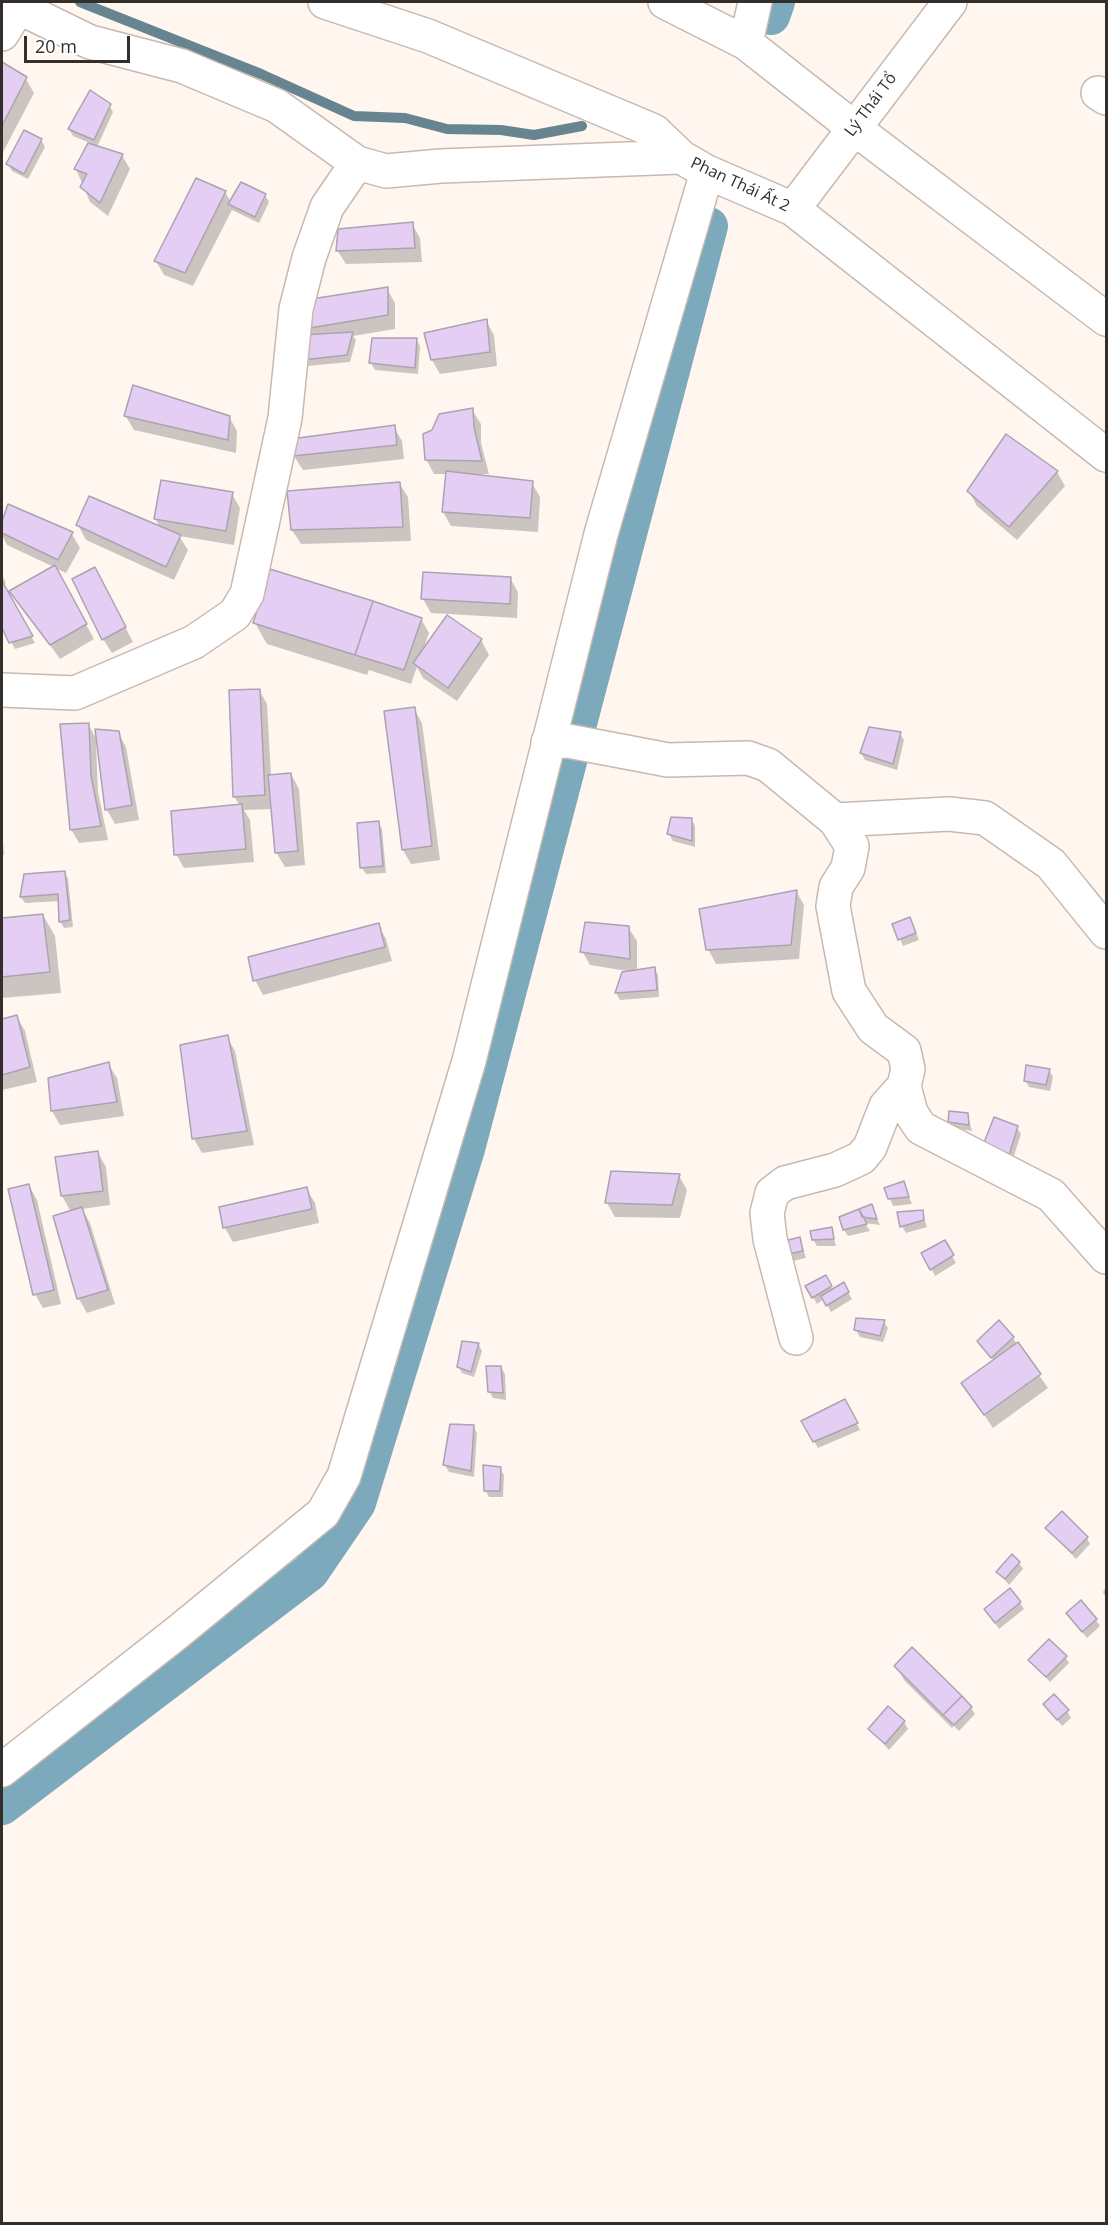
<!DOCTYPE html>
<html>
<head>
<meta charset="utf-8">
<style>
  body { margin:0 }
  #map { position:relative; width:1108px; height:2225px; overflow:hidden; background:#fff6f0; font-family:"Open Sans",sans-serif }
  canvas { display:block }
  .frame { position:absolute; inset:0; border:3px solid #342e2b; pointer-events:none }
  .scale { position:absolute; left:24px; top:36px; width:106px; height:27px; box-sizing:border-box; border:3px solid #342e2b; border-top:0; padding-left:8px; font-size:18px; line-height:21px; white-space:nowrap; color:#342e2b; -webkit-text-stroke:4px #fff; paint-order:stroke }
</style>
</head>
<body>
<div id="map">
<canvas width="1108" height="2225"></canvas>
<div class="frame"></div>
<div class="scale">20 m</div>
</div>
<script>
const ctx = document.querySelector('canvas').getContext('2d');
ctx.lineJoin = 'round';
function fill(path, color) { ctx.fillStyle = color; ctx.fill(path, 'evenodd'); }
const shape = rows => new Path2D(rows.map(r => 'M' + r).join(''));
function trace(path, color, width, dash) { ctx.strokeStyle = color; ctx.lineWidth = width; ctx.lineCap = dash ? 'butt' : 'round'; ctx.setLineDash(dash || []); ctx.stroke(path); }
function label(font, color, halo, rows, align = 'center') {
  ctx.font = font + ' "Open Sans",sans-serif'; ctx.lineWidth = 4.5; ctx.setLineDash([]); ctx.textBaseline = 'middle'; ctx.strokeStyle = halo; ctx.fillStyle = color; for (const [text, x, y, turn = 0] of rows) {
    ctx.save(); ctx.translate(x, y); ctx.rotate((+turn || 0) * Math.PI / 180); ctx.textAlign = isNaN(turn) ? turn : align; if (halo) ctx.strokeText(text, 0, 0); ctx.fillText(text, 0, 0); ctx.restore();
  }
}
const shadow = shape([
  [2,64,26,79,34,93,2,154],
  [109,105,113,112,97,147,122,155,130,169,108,216,90,202,76,169,90,143,73,136,69,129],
  [25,132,41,140,45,147,28,179,12,171,8,164],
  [225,192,231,202,265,195,269,202,259,223,232,210,193,286,164,275,156,261],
  [412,224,420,238,422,262,346,264,337,250],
  [387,289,395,303,395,329,353,336,356,340,350,362,307,366,303,360,305,328],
  [486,321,494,335,497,366,440,374,432,360],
  [416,339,420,346,418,374,375,370,371,363],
  [472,410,481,424,481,443,489,474,479,474,479,476,532,483,540,497,538,532,451,526,443,512,447,474,434,474,426,459],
  [125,415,229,417,237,431,236,453,134,430],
  [394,427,402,441,404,459,303,470,294,456,293,440],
  [1057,472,1065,486,1017,540,977,506,969,491],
  [399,483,408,497,411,541,301,544,292,530],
  [232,494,240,508,234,545,179,536,188,550,174,580,86,540,78,525,161,528,155,519],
  [9,506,72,534,80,548,66,573,55,568,94,639,60,659,11,591,54,567,7,545,2,535,2,525],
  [2,575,6,583,2,585,35,643,15,649,2,625],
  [510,578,518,592,517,618,431,613,423,599],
  [102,583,133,642,112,653,103,639],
  [421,619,429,633,423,650,481,640,489,655,457,701,423,678,417,667,411,684,369,670,367,675,267,644,255,623],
  [259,690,267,704,271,776,291,774,299,789,305,865,285,867,276,852,273,809,244,810,250,820,254,862,184,868,176,854,240,806,234,796],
  [414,709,422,723,440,860,411,864,403,850],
  [88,724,98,742,118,732,126,747,139,820,115,824,107,810,99,745,96,745,98,792,108,840,79,843,71,829],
  [900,734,904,740,897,770,865,760,861,753],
  [691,819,695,826,695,847,673,841,669,834],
  [378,823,382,829,386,873,366,874,362,868],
  [2,831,4,855,2,855],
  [64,872,68,879,73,927,64,928,60,921,60,901,25,903,21,897],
  [796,891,804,905,799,959,716,964,708,949],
  [43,915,55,936,61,993,2,998,2,920],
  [910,919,919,940,903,946,894,924],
  [378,925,386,939,392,961,263,995,255,980],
  [628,927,637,941,637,971,654,968,658,975,659,997,620,1000,616,993,624,974,633,972,590,965,582,951],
  [17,1017,25,1031,37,1082,2,1090,2,1021],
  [227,1037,235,1051,254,1145,202,1153,194,1139],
  [108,1064,117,1078,124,1116,60,1125,52,1111],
  [1049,1070,1053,1077,1050,1091,1029,1087,1025,1080],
  [967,1114,972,1131,953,1128,949,1121],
  [995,1119,1017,1128,1021,1134,1010,1168],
  [98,1153,106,1167,110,1205,82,1209,90,1223,115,1304,87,1313,79,1299,55,1217,71,1212,62,1196,57,1158],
  [612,1173,679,1176,687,1190,680,1218,615,1217,607,1203],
  [903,1183,912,1204,893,1206,890,1199],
  [29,1185,37,1200,61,1304,43,1308,35,1294],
  [306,1188,315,1203,319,1223,233,1242,225,1228],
  [871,1205,880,1225,865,1223,870,1231,848,1236,844,1230],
  [922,1211,927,1227,906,1233,902,1226],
  [831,1229,836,1246,817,1246,813,1239],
  [800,1239,806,1258,785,1263],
  [944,1242,956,1263,935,1276,923,1253],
  [825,1277,833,1291,844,1285,852,1299,831,1312,824,1299,817,1304,807,1286],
  [884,1322,888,1328,883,1342,860,1337,856,1330],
  [1013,1338,1048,1388,993,1428,963,1384,994,1361,979,1341],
  [478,1344,482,1351,474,1377,462,1373,458,1366],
  [501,1367,505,1374,506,1400,493,1398,489,1391],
  [845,1401,860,1430,818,1448,803,1421],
  [473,1426,477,1433,474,1477,449,1472,445,1465],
  [500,1469,504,1475,503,1497,489,1497,485,1490],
  [1047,1528,1087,1538,1090,1544,1076,1559],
  [1019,1563,1023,1569,1009,1585,998,1572],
  [1106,1587,1106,1598,1103,1592],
  [1020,1603,1024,1609,999,1629,986,1610],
  [1068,1614,1096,1620,1100,1626,1087,1638],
  [1065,1657,1069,1663,1050,1682,1030,1660],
  [896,1666,971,1708,975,1714,959,1731,954,1726,952,1728,904,1680],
  [1045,1704,1067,1711,1071,1718,1062,1726],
  [904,1722,908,1729,889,1750,870,1729]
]);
const stream = shape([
  [80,2,261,74,354,116,405,118,447,129,501,130,534,135,582,126]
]);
const canal = shape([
  [771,16,776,2],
  [2,1806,310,1572,357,1503,466,1149,709,226]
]);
const building = shape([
  [2,62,27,77,2,126,2,62],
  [90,90,111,104,94,140,68,129,90,90],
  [24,130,42,139,24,174,6,164,24,130],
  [88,143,123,154,100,203,80,187,87,174,74,169,88,143],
  [196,178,226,191,185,273,154,261,196,178],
  [241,182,266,194,255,217,228,204,241,182],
  [413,222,415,248,336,251,338,229,413,222],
  [388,287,388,315,304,329,305,300,388,287],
  [487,319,490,352,431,360,424,333,487,319],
  [353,332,347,355,302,360,301,335,353,332],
  [372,338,417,338,415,368,369,363,372,338],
  [133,385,230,416,228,440,124,416,133,385],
  [473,408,474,427,482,461,425,460,423,434,432,430,439,414,473,408],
  [395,425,397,445,293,456,291,439,395,425],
  [1006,434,1058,471,1009,527,967,491,1006,434],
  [446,471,533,481,530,518,442,512,446,471],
  [161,480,233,492,226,531,154,519,161,480],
  [400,482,403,527,291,530,287,491,400,482],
  [89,496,181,535,166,567,76,525,89,496],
  [8,504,73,532,58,560,2,533,2,521,8,504],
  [55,565,87,624,50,645,9,591,55,565],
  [95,567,126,627,102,640,72,579,95,567],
  [270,569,373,601,355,655,253,623,270,569],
  [423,572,511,577,510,604,421,599,423,572],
  [2,581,33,636,9,643,2,628,2,581],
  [373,601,422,618,404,670,355,655,373,601],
  [447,615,482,639,448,688,413,663,447,615],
  [260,689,265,795,233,797,229,690,260,689],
  [415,707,432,846,402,850,384,711,415,707],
  [89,723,91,776,101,826,70,830,60,724,89,723],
  [869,727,901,732,893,764,860,753,869,727],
  [95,729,119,731,132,805,105,810,95,729],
  [291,773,298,851,275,853,268,775,291,773],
  [242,804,246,849,174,855,171,811,242,804],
  [671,817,692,818,692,841,667,834,671,817],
  [379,821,383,866,360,868,357,823,379,821],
  [65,871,70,920,59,922,58,894,20,897,24,874,65,871],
  [797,890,791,945,706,950,699,909,797,890],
  [43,914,50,972,2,977,2,918,43,914],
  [910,917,916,933,898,940,892,924,910,917],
  [585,922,629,926,630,959,580,952,585,922],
  [379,923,385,947,253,981,248,957,379,923],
  [655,967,657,990,615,993,622,972,655,967],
  [17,1015,30,1067,2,1075,2,1019,17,1015],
  [228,1035,247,1131,192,1139,180,1045,228,1035],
  [109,1062,117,1102,51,1111,48,1078,109,1062],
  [1026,1065,1050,1069,1046,1085,1024,1081,1026,1065],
  [949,1111,968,1113,969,1125,948,1122,949,1111],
  [994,1117,1018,1126,1007,1162,980,1153,994,1117],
  [98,1151,103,1191,61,1196,55,1157,98,1151],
  [611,1171,680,1174,672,1205,605,1203,611,1171],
  [904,1181,909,1197,888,1199,884,1188,904,1181],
  [29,1184,54,1290,33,1295,8,1189,29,1184],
  [307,1187,312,1209,223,1228,219,1207,307,1187],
  [872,1204,877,1219,862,1217,859,1209,872,1204],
  [82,1207,108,1290,77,1299,53,1216,82,1207],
  [859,1209,867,1224,843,1230,839,1217,859,1209],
  [923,1210,924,1220,900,1227,897,1212,923,1210],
  [832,1227,834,1239,812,1240,810,1231,832,1227],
  [800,1237,803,1251,780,1256,777,1243,800,1237],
  [945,1240,954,1255,930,1270,921,1253,945,1240],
  [826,1275,832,1286,812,1298,805,1286,826,1275],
  [844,1282,849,1292,826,1306,821,1296,844,1282],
  [856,1318,885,1320,880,1336,854,1330,856,1318],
  [999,1320,1014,1337,991,1358,977,1341,999,1320],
  [462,1341,479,1343,471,1372,457,1367,462,1341],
  [1018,1342,1041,1374,984,1415,961,1383,1018,1342],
  [486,1366,501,1366,503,1393,488,1392,486,1366],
  [845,1399,858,1423,813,1442,801,1421,845,1399],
  [450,1424,474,1425,471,1471,443,1465,450,1424],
  [483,1465,501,1467,500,1491,484,1491,483,1465],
  [1062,1511,1088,1537,1072,1553,1045,1528,1062,1511],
  [1012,1554,1020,1562,1005,1579,996,1572,1012,1554],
  [1010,1588,1021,1602,995,1623,984,1609,1010,1588],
  [1081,1600,1097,1619,1082,1632,1066,1613,1081,1600],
  [1049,1639,1067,1656,1046,1677,1028,1660,1049,1639],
  [912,1647,962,1696,943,1715,894,1666,912,1647],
  [1054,1694,1069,1710,1057,1720,1043,1704,1054,1694],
  [962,1696,972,1707,954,1725,943,1715,962,1696],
  [888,1706,905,1721,885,1744,868,1729,888,1706]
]);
const minor = shape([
  [8,2,90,42,182,66,277,106,357,163,386,171,441,166,681,157],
  [325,2,428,36,654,131,681,157,707,172,793,209,1106,455],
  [665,2,746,43,854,128,1106,319],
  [2,34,18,8],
  [746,43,755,2],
  [1098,93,1106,98],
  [793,209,950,2],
  [2,690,75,693,194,642,235,614,247,594,285,418,296,309,309,258,327,207,357,163],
  [548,742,568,741,668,760,748,758,768,765,835,820,852,846,848,868,836,887,833,906,849,991,873,1028,904,1051,908,1069,904,1086,886,1106,870,1147,861,1158,835,1170,785,1183,772,1193,767,1213,770,1239,796,1338],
  [835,820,949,814,985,818,1051,864,1106,932],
  [904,1086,911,1113,921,1128,1051,1195,1106,1257],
  [2,1770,178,1632,323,1513,344,1476,469,1061,601,534,707,172]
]);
const streetNames = [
  ["Lý Thái Tổ",871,105,-53],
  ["Phan Thái Ất 2",740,185,25]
];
fill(shadow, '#0003');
trace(stream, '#678491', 10);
trace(canal, '#7da9bd', 38);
fill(building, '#e4cef4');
trace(building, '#aaa3b0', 1.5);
trace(minor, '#c7b9b0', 36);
trace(minor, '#fff', 33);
label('16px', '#342e2b', '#fff', streetNames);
</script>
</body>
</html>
